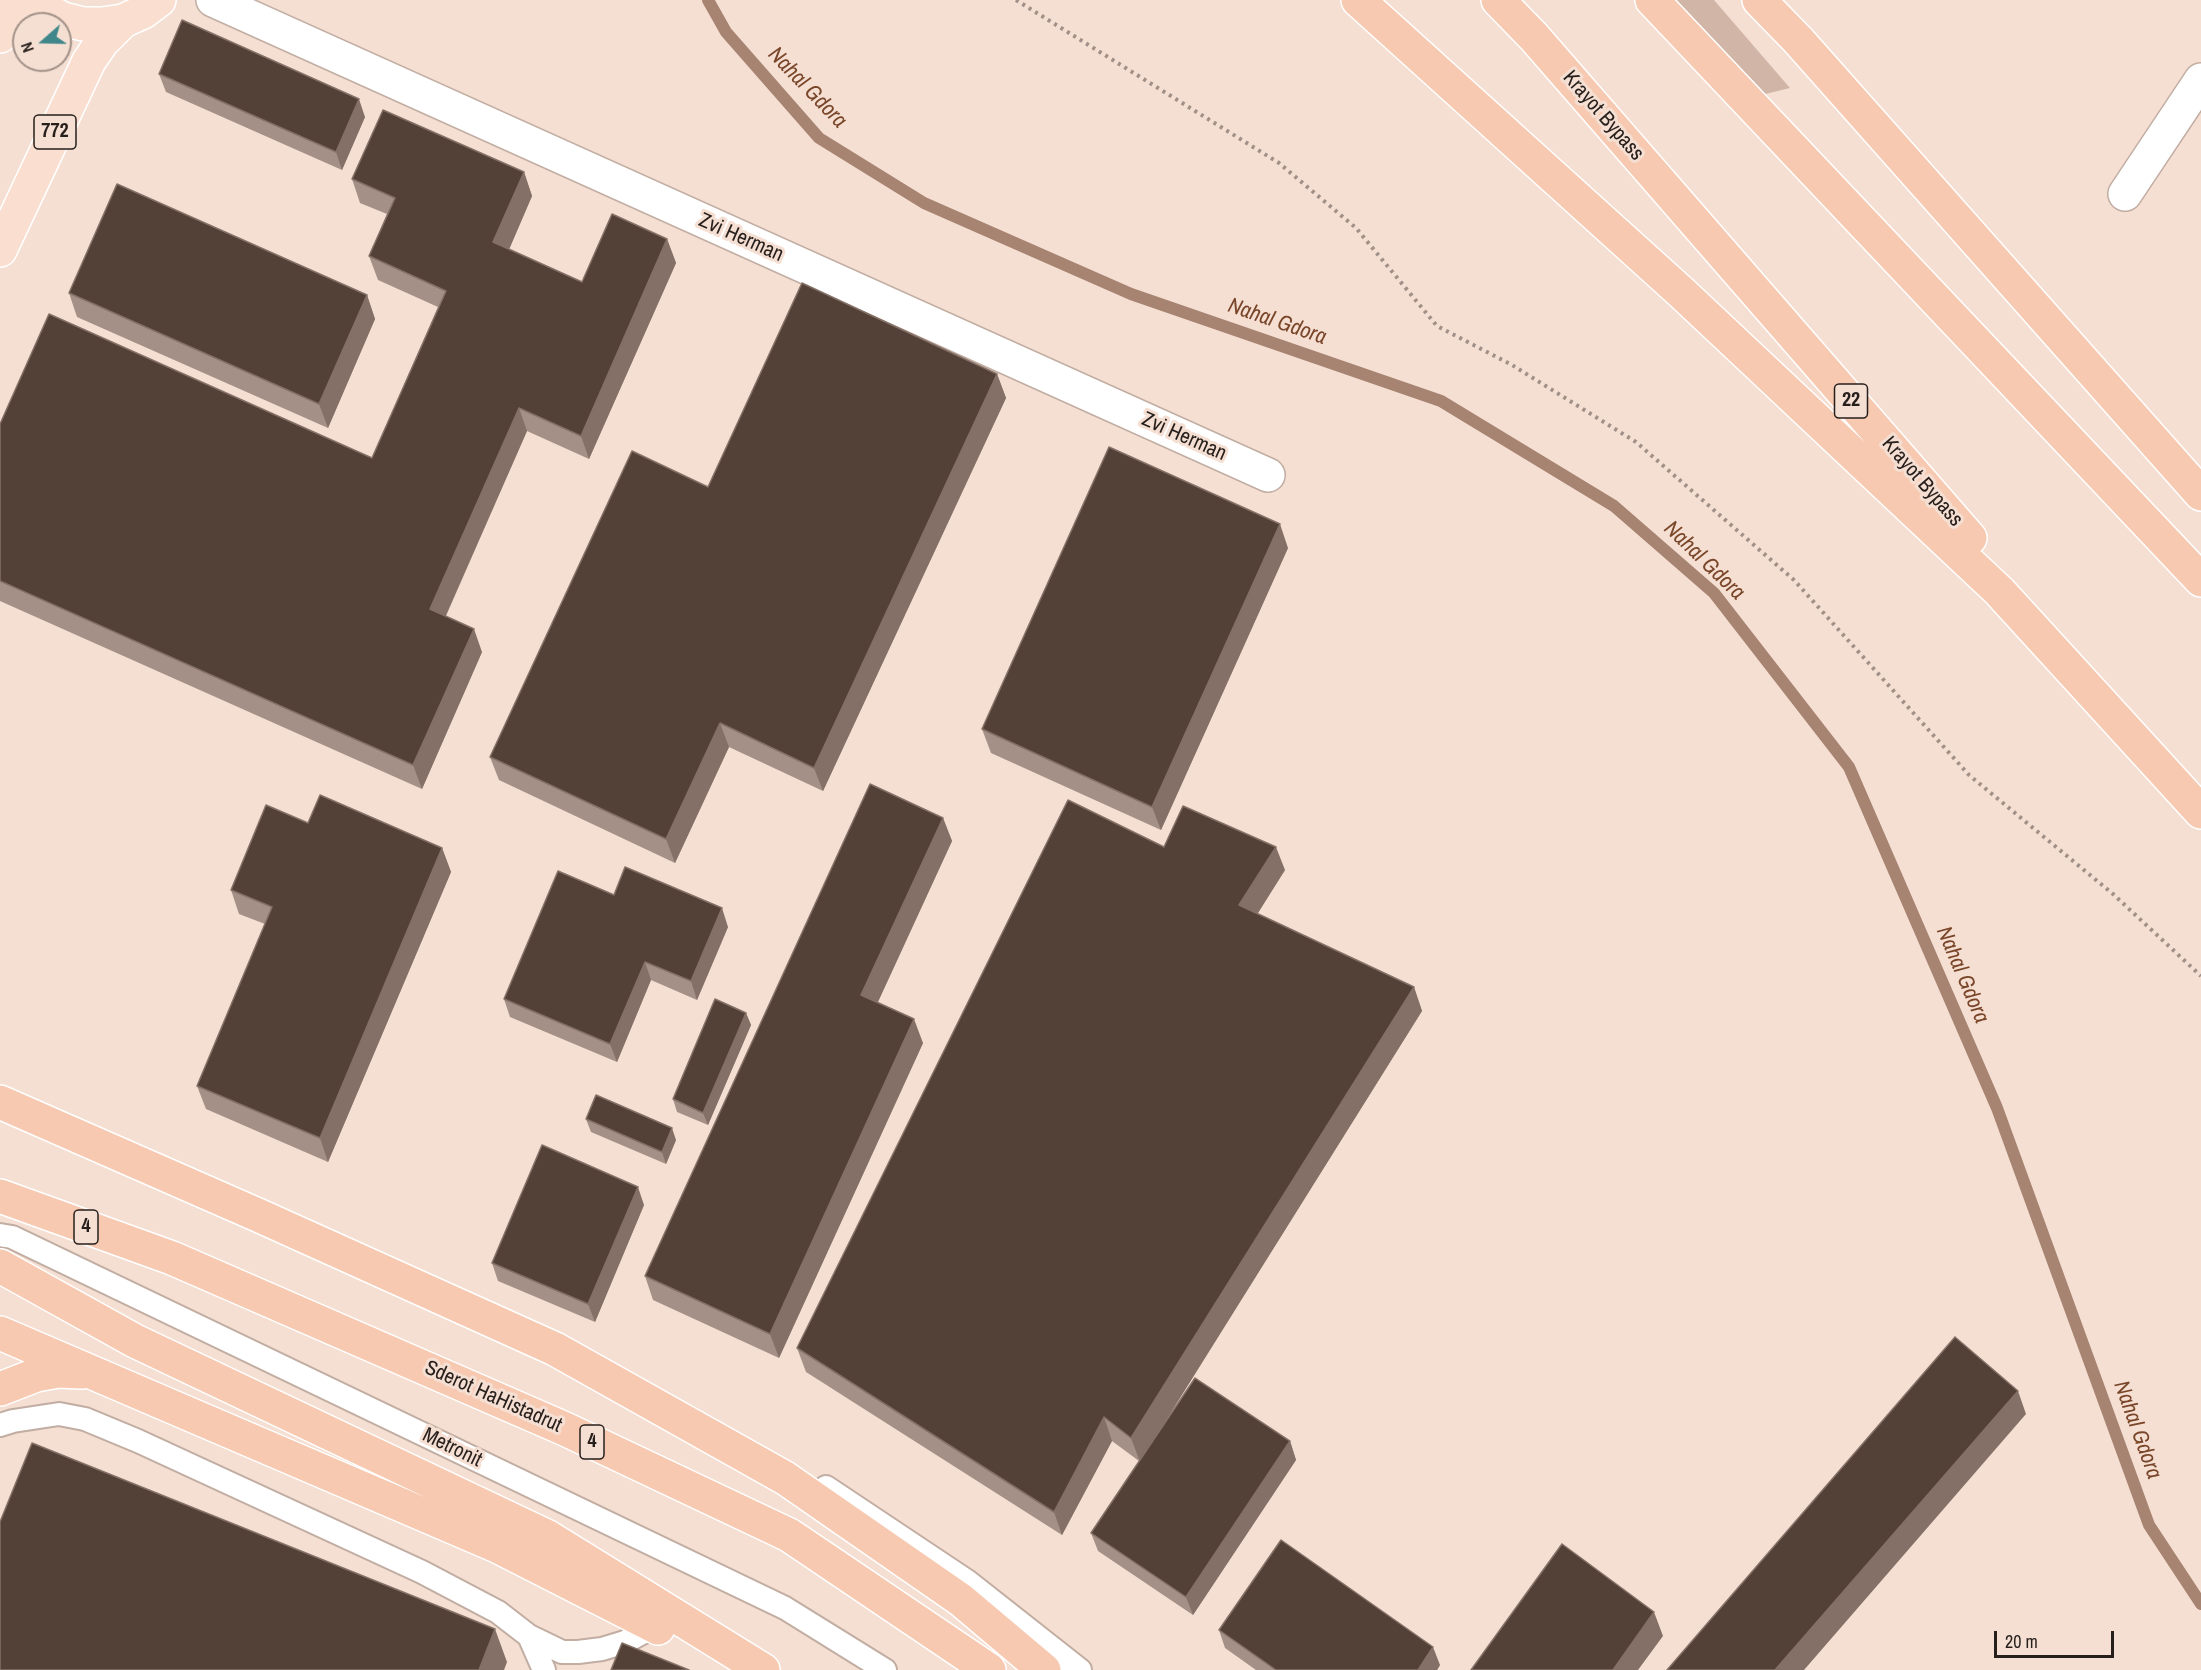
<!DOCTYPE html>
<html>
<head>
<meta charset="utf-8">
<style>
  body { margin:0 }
  #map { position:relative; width:2201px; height:1670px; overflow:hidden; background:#f5dfd3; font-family:"Archivo Narrow",sans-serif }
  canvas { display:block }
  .north { position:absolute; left:12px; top:12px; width:60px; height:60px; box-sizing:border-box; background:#f5dfd3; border:2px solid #a39289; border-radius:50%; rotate:250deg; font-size:16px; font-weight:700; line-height:24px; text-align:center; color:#271f1b }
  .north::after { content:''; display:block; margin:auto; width:21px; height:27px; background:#3f878a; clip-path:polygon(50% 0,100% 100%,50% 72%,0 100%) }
  .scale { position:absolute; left:1994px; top:1631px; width:120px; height:27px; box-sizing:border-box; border:3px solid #271f1b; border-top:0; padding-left:8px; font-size:18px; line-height:21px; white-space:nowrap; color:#271f1b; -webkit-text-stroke:4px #f5dfd3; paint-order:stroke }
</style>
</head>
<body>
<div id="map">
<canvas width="2201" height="1670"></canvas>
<div class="north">N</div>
<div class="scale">20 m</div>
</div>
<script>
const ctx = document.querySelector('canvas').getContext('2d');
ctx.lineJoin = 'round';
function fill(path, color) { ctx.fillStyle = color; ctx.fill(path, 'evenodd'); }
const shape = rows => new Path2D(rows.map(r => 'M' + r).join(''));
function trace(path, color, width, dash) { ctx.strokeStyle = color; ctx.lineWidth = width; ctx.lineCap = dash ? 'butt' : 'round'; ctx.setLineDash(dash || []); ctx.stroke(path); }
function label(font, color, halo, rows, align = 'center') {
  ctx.font = font + ' "Archivo Narrow",sans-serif'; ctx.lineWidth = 6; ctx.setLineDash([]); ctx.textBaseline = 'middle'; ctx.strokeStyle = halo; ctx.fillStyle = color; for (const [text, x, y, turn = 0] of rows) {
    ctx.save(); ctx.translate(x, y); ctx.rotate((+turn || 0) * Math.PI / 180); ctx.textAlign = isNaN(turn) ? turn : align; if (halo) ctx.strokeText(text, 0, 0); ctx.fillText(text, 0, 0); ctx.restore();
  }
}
const green = shape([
  [1669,0,1714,0,1790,88,1761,95]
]);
const stream = shape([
  [708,0,726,32,819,138,924,203,1131,294,1441,401,1614,506,1714,593,1849,767,1997,1108,2149,1525,2201,1604]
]);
const path = shape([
  [1016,0,1279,163,1356,228,1437,326,1512,365,1636,442,1794,580,1969,775,2113,894,2201,976]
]);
const lane = shape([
  [0,1235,12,1237,785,1608,885,1670],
  [0,1425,13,1421,59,1414,85,1419,138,1441,422,1572,498,1612,529,1636,544,1670],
  [826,1487,967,1581,1080,1670],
  [529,1636,562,1652,578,1652,602,1649,625,1642,655,1626]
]);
const street = shape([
  [213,0,1268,475],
  [2125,194,2201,80]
]);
const primary = shape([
  [34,0,46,10,63,19,83,24,102,24,123,21,143,12,159,0],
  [0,36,9,17,12,0],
  [0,250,89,61,102,42,123,21]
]);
const highway = shape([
  [1358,0,1682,293,1999,591,2201,812],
  [1498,0,1534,37,1970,538],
  [1652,0,2201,580],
  [1759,0,1798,40,2201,494],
  [0,1102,260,1216,555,1349,785,1478,961,1600,1044,1670],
  [0,1196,172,1258,565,1429,789,1535,989,1670],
  [0,1266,135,1341,548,1537,763,1670],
  [0,1333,497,1546,658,1628],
  [0,1389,36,1375,58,1371,82,1372]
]);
const wall = shape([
  [159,74,365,117,342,170,166,92],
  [524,172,532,196,509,249,582,282,667,239,676,263,589,459,527,431,446,616,482,652,422,789,0,601,0,424,372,458,438,307,378,280,369,256,387,214,360,203,352,179],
  [69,293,367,295,375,319,328,428,77,317],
  [997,374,1006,398,823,791,729,747,675,863,499,780,490,757,708,487],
  [1288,548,1161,830,991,753,982,729],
  [943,818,952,841,878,1002,923,1043,779,1358,653,1300,645,1276],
  [308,823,442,848,451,872,328,1162,206,1109,197,1086,265,924,239,914,231,890],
  [1164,847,1285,870,1257,914,1414,987,1422,1011,1152,1442,1290,1441,1296,1460,1193,1615,1098,1551,1091,1533,1139,1461,1112,1441,1062,1535,806,1372,797,1348],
  [614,895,728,927,697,1000,651,980,617,1062,510,1017,504,999],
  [746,1013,751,1025,708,1125,677,1112,673,1099],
  [586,1119,676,1140,666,1164,591,1132],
  [644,1205,595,1322,498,1281,492,1263],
  [1219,1630,1440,1665,1437,1670,1256,1670,1225,1648]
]);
const shadedWall = shape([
  [359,99,365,117,342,170,336,152],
  [524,172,532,196,502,266,493,242],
  [667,239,676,263,589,459,581,436],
  [367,295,375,319,328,428,319,404],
  [997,374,1006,398,823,791,814,768],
  [519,408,527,431,438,633,430,609],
  [1280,524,1288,548,1161,830,1152,807],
  [474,629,482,652,422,789,413,765],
  [720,723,729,747,675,863,666,839],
  [943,818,952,841,870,1019,861,995],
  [1276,847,1285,870,1248,929,1239,905],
  [442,848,451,872,328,1162,320,1138],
  [722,908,728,927,697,1000,691,981],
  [645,962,651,980,617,1062,610,1044],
  [1414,987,1422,1011,1140,1462,1131,1438],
  [746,1013,751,1025,708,1125,703,1113],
  [914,1019,923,1043,779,1358,770,1334],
  [672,1128,676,1140,666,1164,662,1152],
  [638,1187,644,1205,595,1322,588,1304],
  [2018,1391,2026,1414,1804,1670,1775,1670],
  [1104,1417,1112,1441,1062,1535,1054,1512],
  [1290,1441,1296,1460,1193,1615,1186,1597],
  [1654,1612,1663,1636,1638,1670,1613,1670],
  [495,1629,507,1662,504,1670,479,1670],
  [1433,1647,1440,1665,1437,1670,1418,1670]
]);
const building = shape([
  [182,20,359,99,336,152,159,74,182,20],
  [383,110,524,172,493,242,582,282,612,214,667,239,581,436,519,408,430,609,474,629,413,765,0,581,0,424,49,314,372,458,446,291,369,256,395,198,352,179,383,110],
  [117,184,367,295,319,404,69,293,117,184],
  [802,283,997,374,814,768,720,723,666,839,490,757,632,451,708,487,802,283],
  [1109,447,1280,524,1152,807,982,729,1109,447],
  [870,784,943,818,861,995,914,1019,770,1334,645,1276,870,784],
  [320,795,442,848,320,1138,197,1086,272,907,231,890,266,805,308,823,320,795],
  [1068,800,1164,847,1183,806,1276,847,1239,905,1414,987,1131,1438,1104,1417,1054,1512,797,1348,1068,800],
  [625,867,722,908,691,981,645,962,610,1044,504,999,558,871,614,895,625,867],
  [715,999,746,1013,703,1113,673,1099,715,999],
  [596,1095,672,1128,662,1152,586,1119,596,1095],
  [542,1145,638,1187,588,1304,492,1263,542,1145],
  [1955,1337,2018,1391,1775,1670,1667,1670,1955,1337],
  [1195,1378,1290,1441,1186,1597,1091,1533,1195,1378],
  [32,1443,495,1629,479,1670,0,1670,0,1522,32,1443],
  [1281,1540,1433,1647,1418,1670,1276,1670,1219,1630,1281,1540],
  [1562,1544,1654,1612,1613,1670,1471,1670,1562,1544],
  [622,1643,689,1670,611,1670,622,1643]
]);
const shields = [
  [55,132,42],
  [1851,401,33],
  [86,1227,24],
  [592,1442,24]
];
const shieldNames = [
  ["772",55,132],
  ["22",1851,401],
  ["4",86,1227],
  ["4",592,1442]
];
const streetNames = [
  ["Krayot Bypass",1603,116,49],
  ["Zvi Herman",741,238,24],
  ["Zvi Herman",1184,437,24],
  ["Krayot Bypass",1922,482,49],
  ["Sderot HaHistadrut",493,1397,24],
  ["Metronit",452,1448,26]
];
const waterNames = [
  ["Nahal Gdora",807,88,46],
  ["Nahal Gdora",1277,322,19],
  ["Nahal Gdora",1704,561,44],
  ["Nahal Gdora",1962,975,67],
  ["Nahal Gdora",2137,1430,70]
];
fill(green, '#d1b5a6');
trace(stream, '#a78371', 12);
trace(lane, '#c1ada2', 26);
trace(street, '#c1ada2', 36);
trace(primary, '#fff', 36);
trace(highway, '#fff', 36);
trace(path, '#a19088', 4, [3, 4.5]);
trace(lane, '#fff', 22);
trace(street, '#fff', 33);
trace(primary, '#fadfd0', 33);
trace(highway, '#f7c9b1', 33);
fill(wall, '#a49086');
fill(shadedWall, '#847066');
fill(building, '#534138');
trace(building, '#847066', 1.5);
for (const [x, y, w] of shields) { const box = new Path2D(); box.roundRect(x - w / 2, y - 17, w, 34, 4.5); ctx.fillStyle = '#f5dfd3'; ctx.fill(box); trace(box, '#271f1b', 1.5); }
label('bold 20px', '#271f1b', null, shieldNames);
label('21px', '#271f1b', '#f5dfd3', streetNames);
label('italic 22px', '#794629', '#f5dfd3', waterNames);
</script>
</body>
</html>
